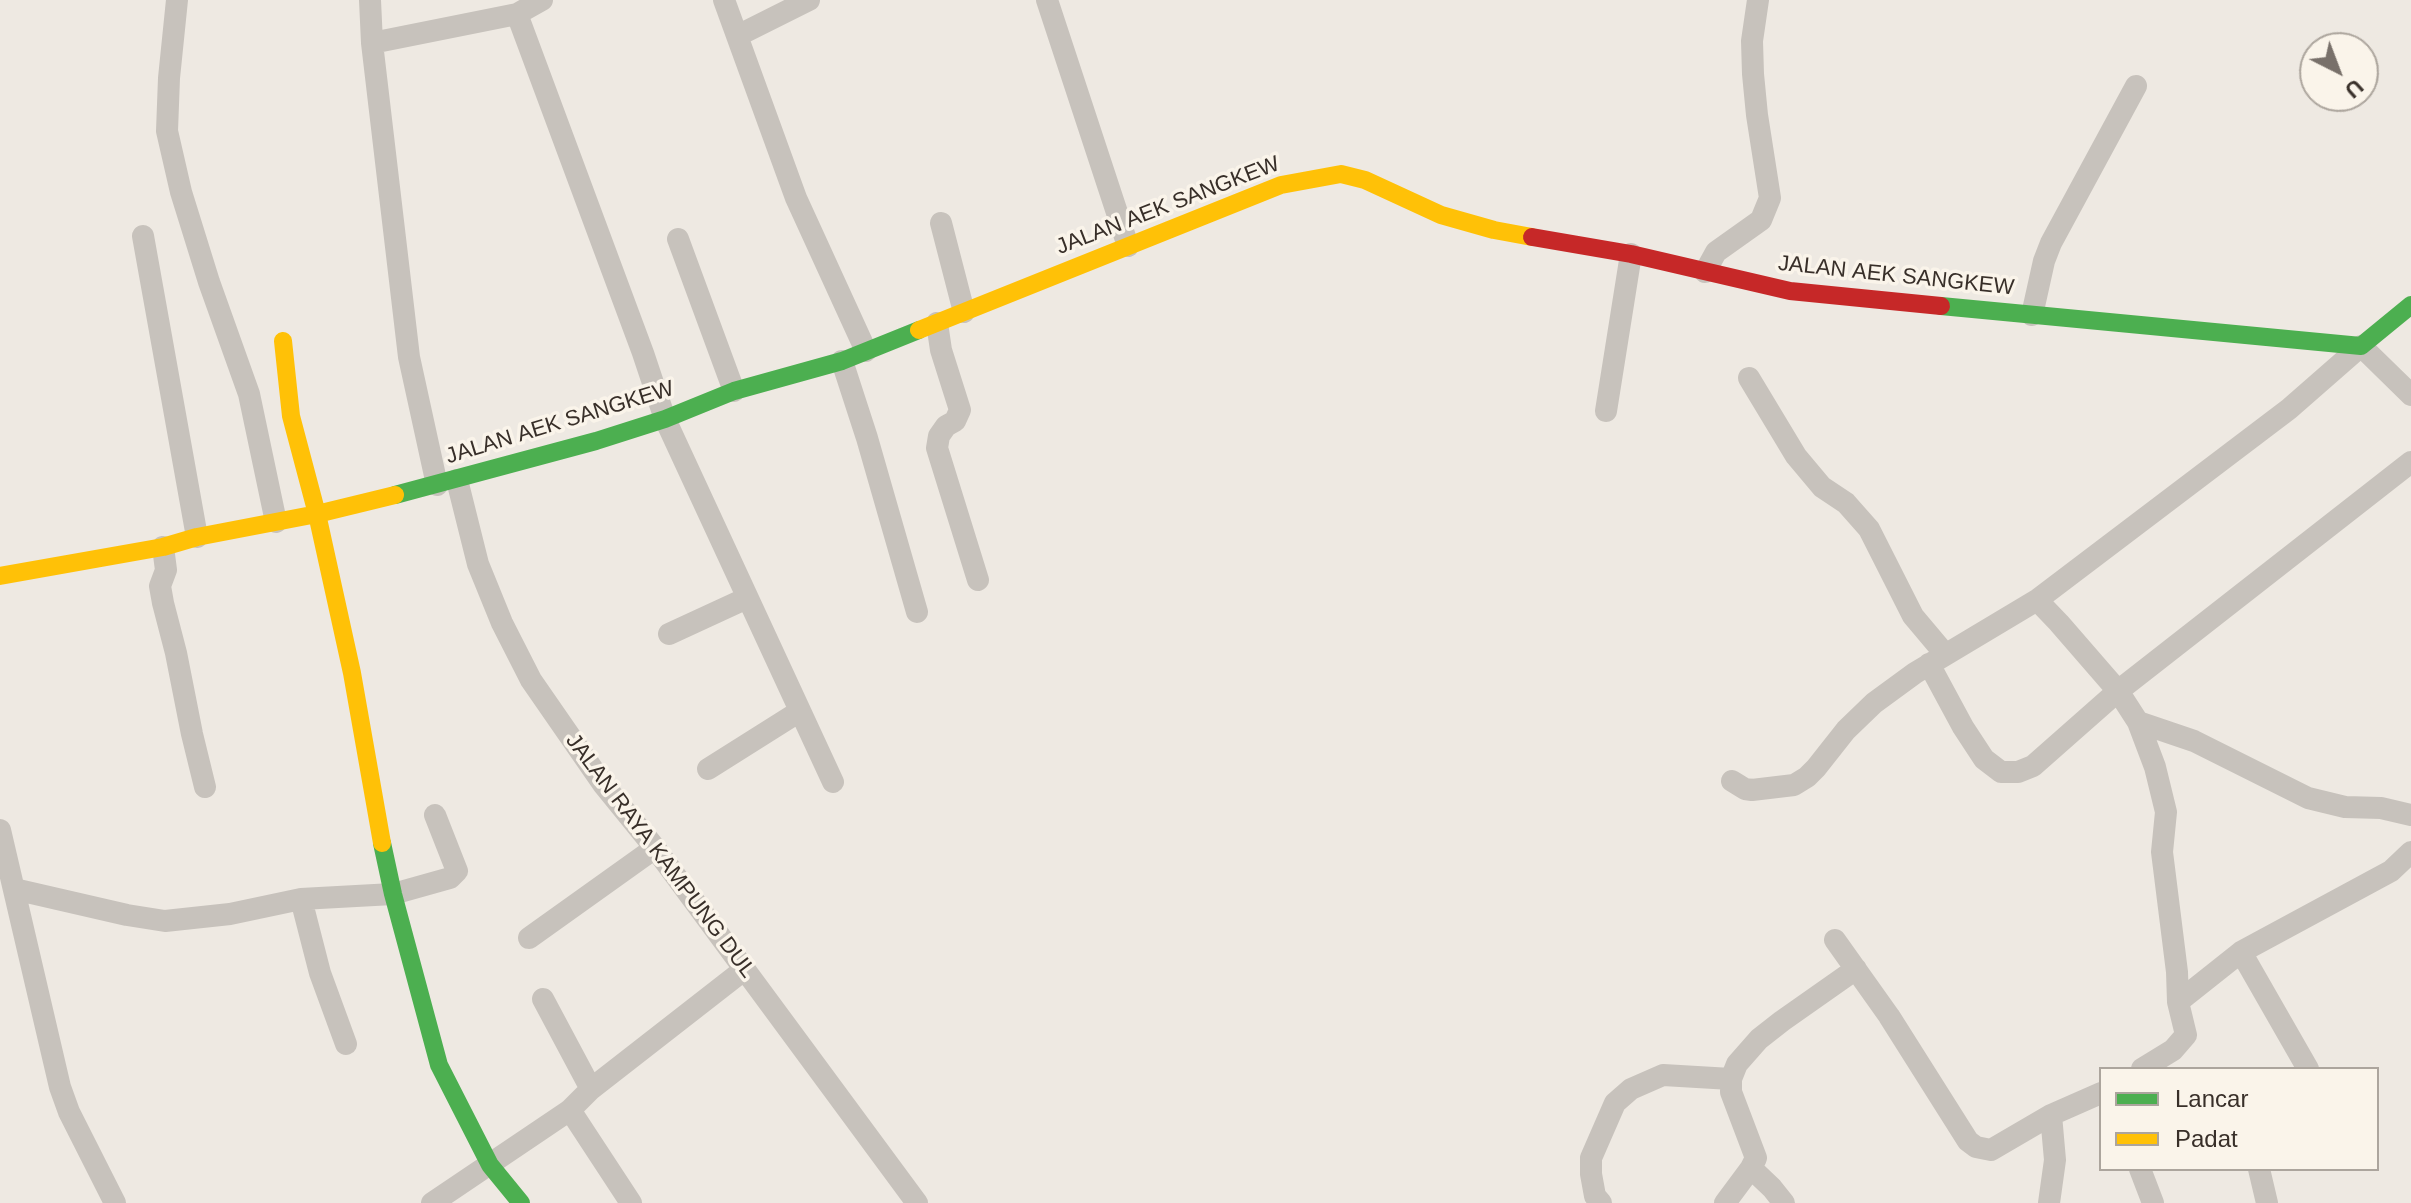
<!DOCTYPE html>
<html>
<head>
<meta charset="utf-8">
<style>
  body { margin:0 }
  #map { position:relative; width:2411px; height:1203px; overflow:hidden; background:#eee9e2; font-family:Helvetica,sans-serif }
  canvas { display:block }
  .legend { position:absolute; left:2099px; top:1067px; width:280px; height:104px; box-sizing:border-box; background:#faf4ea; border:2px solid #aca59d; margin:0; padding:10px 14px; list-style:none; font-size:24px; color:#382f29 }
  .legend li { display:flex; align-items:center; gap:16px; height:40px }
  .legend b { width:40px; border:2px solid #aca59d }
  .north { position:absolute; left:2299px; top:32px; width:80px; height:80px; box-sizing:border-box; background:#faf4ea; border:2px solid #aca59d; border-radius:50%; rotate:138deg; font-size:22px; font-weight:700; line-height:32px; text-align:center; color:#382f29 }
  .north::after { content:''; display:block; margin:auto; width:28px; height:36px; background:#78706a; clip-path:polygon(50% 0,100% 100%,50% 72%,0 100%) }
</style>
</head>
<body>
<div id="map">
<canvas width="2411" height="1203"></canvas>
<ul class="legend">
<li><b style="height:10px;background:#4caf50"></b>Lancar</li>
<li><b style="height:10px;background:#ffc107"></b>Padat</li>
</ul>
<div class="north">U</div>
</div>
<script>
const ctx = document.querySelector('canvas').getContext('2d');
ctx.lineJoin = 'round';
const shape = rows => new Path2D(rows.map(r => 'M' + r).join(''));
function trace(path, color, width, dash) { ctx.strokeStyle = color; ctx.lineWidth = width; ctx.lineCap = dash ? 'butt' : 'round'; ctx.setLineDash(dash || []); ctx.stroke(path); }
function label(font, color, halo, rows, align = 'center') {
  ctx.font = font + ' Helvetica,sans-serif'; ctx.lineWidth = 7; ctx.setLineDash([]); ctx.textBaseline = 'middle'; ctx.strokeStyle = halo; ctx.fillStyle = color; for (const [text, x, y, turn = 0] of rows) {
    ctx.save(); ctx.translate(x, y); ctx.rotate((+turn || 0) * Math.PI / 180); ctx.textAlign = isNaN(turn) ? turn : align; if (halo) ctx.strokeText(text, 0, 0); ctx.fillText(text, 0, 0); ctx.restore();
  }
}
const street = shape([
  [177,0,169,78,167,131,181,192,209,282,249,394,276,522],
  [370,0,372,43,409,357,437,485],
  [724,0,796,198,866,351],
  [1047,0,1128,246],
  [517,14,643,353,665,419,833,782],
  [739,35,809,0],
  [372,43,517,14,542,0],
  [941,223,964,312],
  [143,236,197,537],
  [678,239,734,391],
  [1705,272,1716,252,1761,220,1770,198,1757,115,1753,74,1752,41,1758,0],
  [2032,315,2044,261,2051,243,2136,86],
  [937,323,941,350,960,410,955,421,946,426,939,436,937,448,978,580],
  [842,361,867,438,917,612],
  [1749,378,1796,456,1822,487,1846,503,1869,529,1913,616,1945,654],
  [1606,411,1631,254],
  [457,480,478,564,502,623,531,680,603,784,655,848,917,1203],
  [163,547,166,570,160,586,163,603,176,653,192,734,205,787],
  [2037,600,2059,623,2118,691,2138,722,2155,767,2166,812,2162,852,2177,972,2178,1002,2186,1035,2173,1050,2142,1069],
  [669,634,747,598],
  [1929,664,1963,727,1984,759,2001,772,2018,772,2033,766,2118,691,2411,462],
  [2138,722,2194,741,2308,798,2345,807,2381,808,2411,815],
  [708,769,800,711],
  [1732,781,1745,789,1752,790,1794,785,1807,777,1816,768,1846,730,1874,703,1915,673,2037,600,2289,409,2361,346,2411,395],
  [0,830,60,1087,69,1112,115,1203],
  [14,889,127,915,165,921,230,914,301,899,393,894,450,878,457,871,435,815],
  [301,899,320,973,346,1044],
  [529,938,655,848],
  [1835,940,1889,1016,1968,1141,1976,1147,1991,1150,2051,1115,2101,1093],
  [2241,952,2308,1069],
  [543,999,591,1089],
  [2178,1002,2241,952,2391,871,2411,852],
  [570,1110,631,1203],
  [1751,1168,1772,1188,1784,1203],
  [2140,1169,2153,1203],
  [2259,1169,2267,1203],
  [432,1203,570,1110,591,1089,745,969],
  [1601,1203,1595,1196,1591,1174,1591,1158,1615,1103,1631,1089,1663,1075,1731,1079],
  [1725,1203,1751,1168,1756,1158,1731,1092,1731,1079,1737,1064,1759,1039,1782,1021,1856,969],
  [2049,1203,2055,1160,2051,1115]
]);
const fast = shape([
  [1941,306,2361,346,2411,305],
  [395,495,596,441,665,419,734,391,842,361,919,330],
  [382,843,393,894,439,1065,490,1165,521,1203]
]);
const slow = shape([
  [919,330,1281,185,1341,174,1365,180,1441,215,1494,230,1532,237],
  [283,341,291,416,317,514,352,673,382,843],
  [0,576,163,547,197,537,317,514,395,495]
]);
const jam = shape([
  [1532,237,1631,254,1790,291,1941,306]
]);
const streetNames = [
  ["JALAN AEK SANGKEW",1168,206,-21],
  ["JALAN AEK SANGKEW",1896,276,6],
  ["JALAN AEK SANGKEW",560,423,-17],
  ["JALAN RAYA KAMPUNG DUL",660,856,53]
];
trace(street, '#c7c2bc', 22);
trace(fast, '#4caf50', 18);
trace(slow, '#ffc107', 18);
trace(jam, '#c62828', 18);
label('22px', '#382f29', '#faf4ea', streetNames);
</script>
</body>
</html>
